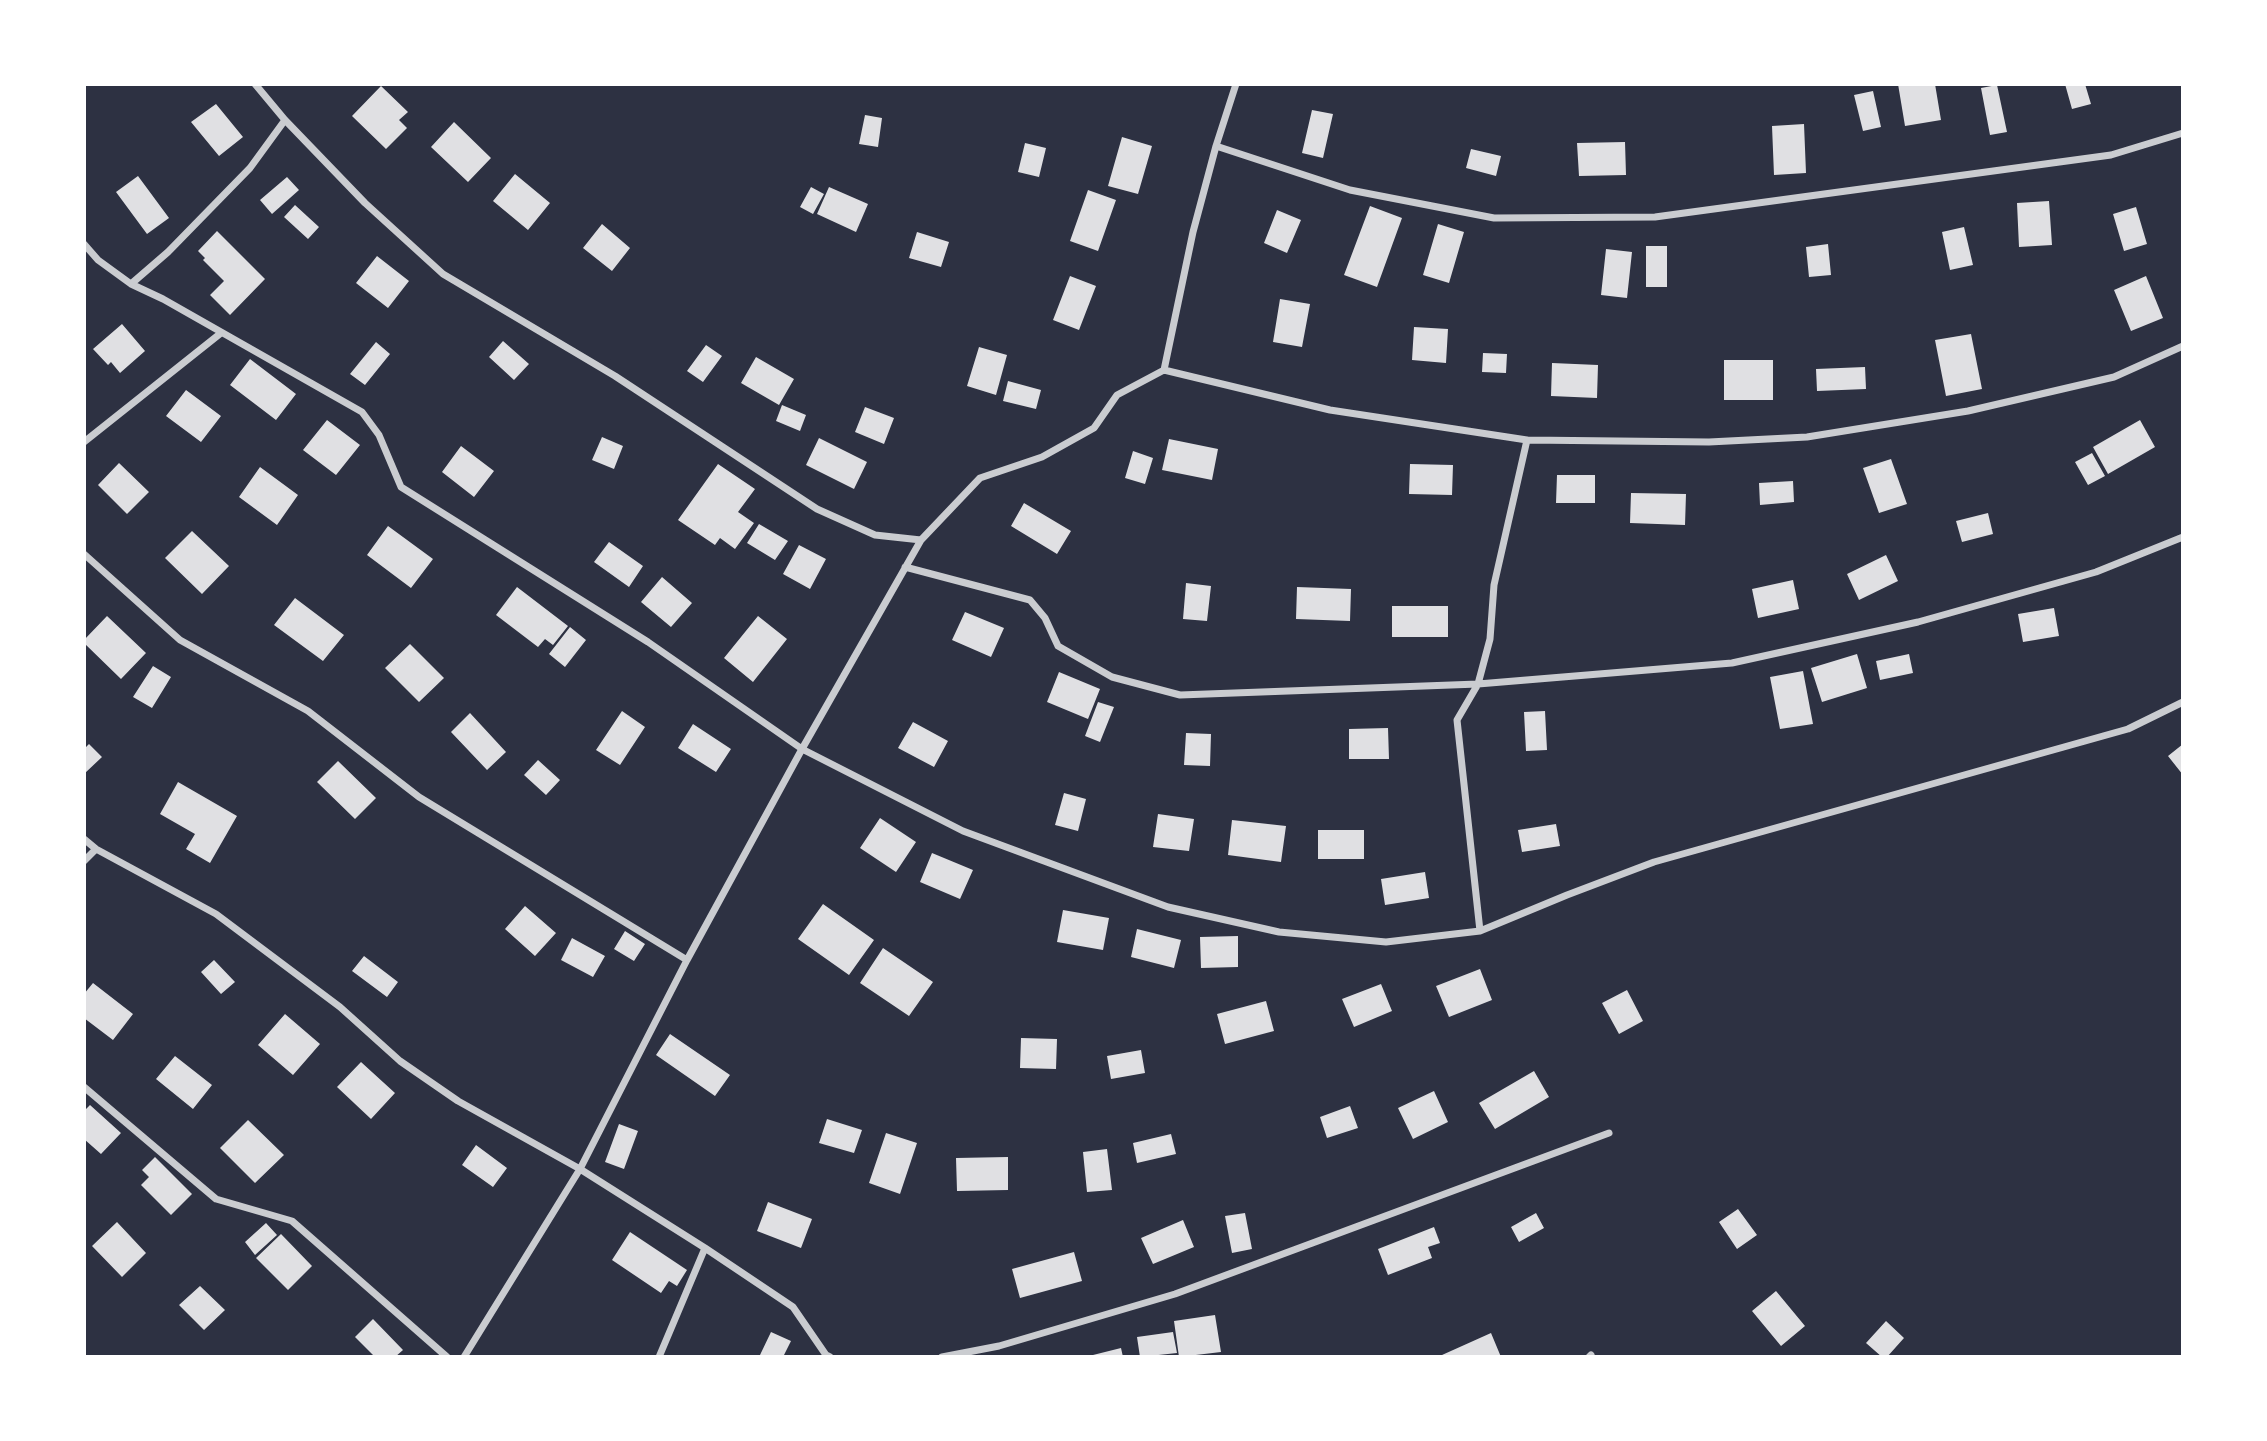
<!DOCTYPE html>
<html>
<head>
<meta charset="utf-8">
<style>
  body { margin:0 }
  #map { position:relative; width:2267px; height:1441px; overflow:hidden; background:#2d3142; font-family:"Archivo Narrow",sans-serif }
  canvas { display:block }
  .frame { position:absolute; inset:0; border:86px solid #fff; pointer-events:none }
</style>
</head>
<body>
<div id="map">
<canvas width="2267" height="1441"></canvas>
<div class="frame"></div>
</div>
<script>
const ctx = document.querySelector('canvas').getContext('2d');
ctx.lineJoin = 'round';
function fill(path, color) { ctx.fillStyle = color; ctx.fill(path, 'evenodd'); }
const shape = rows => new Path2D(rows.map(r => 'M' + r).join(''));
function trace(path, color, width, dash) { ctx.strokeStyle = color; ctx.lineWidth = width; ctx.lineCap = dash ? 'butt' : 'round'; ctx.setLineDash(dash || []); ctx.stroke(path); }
const building = shape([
  [1898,84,1935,84,1941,120,1905,126],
  [2065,84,2085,84,2091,104,2072,109],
  [1997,85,2007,132,1990,135,1981,88],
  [381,86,408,112,399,120,407,128,386,149,352,116],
  [1873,91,1881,127,1863,131,1854,95],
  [216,104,243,137,219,156,191,122],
  [1312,110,1333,114,1323,158,1302,153],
  [865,115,882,118,878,147,859,144],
  [454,122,491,158,468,182,431,147],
  [1804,124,1806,173,1774,175,1772,126],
  [1122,137,1152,146,1138,194,1108,186],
  [1625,142,1626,175,1579,176,1577,143],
  [1025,143,1046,148,1039,177,1018,172],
  [1471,149,1501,156,1496,176,1466,168],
  [515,174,550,203,528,230,493,201],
  [138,176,169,218,147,234,116,192],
  [287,177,299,190,272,214,260,200],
  [811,187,824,194,813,214,800,207],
  [829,187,868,204,856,232,817,214],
  [1088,190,1116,200,1098,251,1070,241],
  [2049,201,2052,245,2019,247,2017,203],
  [295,205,319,227,308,239,284,217],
  [1370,206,1402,218,1377,287,1344,275],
  [2136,207,2147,244,2124,251,2113,214],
  [1277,210,1301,220,1287,253,1264,243],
  [602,224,630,248,612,271,583,248],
  [1438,224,1464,232,1449,283,1423,275],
  [1964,227,1973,265,1950,270,1942,232],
  [217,231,265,279,230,315,210,295,224,281,203,260,205,258,198,251],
  [917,232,949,242,941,267,909,258],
  [1828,244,1831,275,1809,277,1806,247],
  [1646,246,1667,246,1667,287,1646,287],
  [1606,249,1632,252,1627,298,1601,295],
  [377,256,409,281,388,308,356,283],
  [1070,276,1096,286,1079,330,1053,320],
  [2146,276,2163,318,2131,331,2114,290],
  [1280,299,1310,304,1302,347,1273,342],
  [122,324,145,351,120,373,111,362,108,365,93,349],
  [1414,327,1448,329,1446,363,1412,360],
  [1971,334,1982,389,1946,396,1935,340],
  [503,341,529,364,514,380,489,357],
  [376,342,390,354,365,385,350,374],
  [706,345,722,356,703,382,687,371],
  [979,347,1007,355,996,395,967,386],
  [1483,353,1507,354,1506,373,1482,372],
  [756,357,794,379,779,405,741,383],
  [250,359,296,394,276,420,230,385],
  [1724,360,1773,360,1773,400,1724,400],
  [1552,363,1598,365,1597,398,1551,396],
  [1865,367,1866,389,1817,391,1816,369],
  [1008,381,1041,390,1036,409,1003,401],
  [186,390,221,416,201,442,166,416],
  [782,405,806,415,800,431,776,421],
  [865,407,894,418,884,444,855,432],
  [327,420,360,445,336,475,303,450],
  [2140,420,2155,447,2108,474,2093,447],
  [602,437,623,446,614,469,592,460],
  [819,438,867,462,854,489,806,465],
  [1169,439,1218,449,1212,480,1162,470],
  [461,446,494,471,474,497,442,472],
  [1133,451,1153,458,1145,484,1125,478],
  [2092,453,2105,476,2088,485,2075,462],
  [1891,459,1907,504,1879,513,1863,468],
  [119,463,149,492,127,514,98,485],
  [718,464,755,489,738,512,754,523,735,549,720,538,715,545,678,520],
  [1410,464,1453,465,1452,495,1409,494],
  [260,467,298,495,277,525,239,497],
  [1557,475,1595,475,1595,503,1556,503],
  [1793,481,1794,502,1760,505,1759,483],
  [1631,493,1686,494,1685,525,1630,523],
  [1024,503,1071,531,1057,554,1011,526],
  [1988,513,1993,534,1962,542,1956,521],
  [759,524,788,541,775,560,747,543],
  [388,526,433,559,411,588,367,555],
  [192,531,229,566,202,594,165,558],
  [609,542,643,566,629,587,594,562],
  [799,545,826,559,810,589,783,574],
  [1886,555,1898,581,1859,600,1847,574],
  [662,577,692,603,671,627,641,602],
  [1793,580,1799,609,1758,618,1752,589],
  [1186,583,1211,586,1207,621,1183,619],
  [517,587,568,626,553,645,545,639,538,647,496,615],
  [1297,587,1351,589,1350,621,1296,619],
  [295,598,344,635,323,661,274,625],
  [1392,606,1448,606,1448,637,1392,637],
  [2054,608,2059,636,2023,642,2018,614],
  [965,612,1004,628,991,657,952,640],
  [107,616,146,653,121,679,84,643,84,640],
  [758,616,787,639,753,682,724,658],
  [570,627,586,640,565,667,549,654],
  [410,644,444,678,419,702,385,668],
  [1857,654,1867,688,1822,702,1811,668],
  [1909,654,1913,673,1880,680,1876,661],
  [153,666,171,677,152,708,133,697],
  [1803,671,1813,724,1780,729,1770,677],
  [1059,672,1100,689,1088,719,1047,702],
  [1098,702,1114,707,1100,742,1085,736],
  [622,711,645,727,620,765,596,750],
  [1545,711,1547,750,1526,751,1524,712],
  [470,713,506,752,487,770,451,732],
  [913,722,948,741,934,767,898,748],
  [693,724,731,749,716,772,678,748],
  [1388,728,1389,759,1349,759,1349,729],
  [1186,733,1211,734,1210,766,1184,765],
  [89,744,102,757,84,774,84,749],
  [2183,744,2183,775,2168,756],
  [538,760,560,780,546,795,524,775],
  [338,761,376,798,355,819,317,782],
  [178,782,237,816,210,863,186,849,195,834,160,814],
  [1064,793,1086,799,1078,831,1055,825],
  [1158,814,1194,819,1189,851,1153,847],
  [880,818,916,842,896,872,860,848],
  [1232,820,1286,826,1281,862,1228,855],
  [1556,824,1560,846,1522,852,1518,830],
  [1318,830,1364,830,1364,859,1318,859],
  [932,853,973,870,960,899,920,882],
  [1425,872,1429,898,1385,905,1381,879],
  [823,904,874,940,849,975,798,939],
  [525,906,556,933,535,956,505,929],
  [1063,910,1109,918,1103,950,1057,942],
  [1137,929,1181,940,1174,968,1131,957],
  [625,931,645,944,634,961,614,949],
  [1238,936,1238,967,1201,968,1200,937],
  [572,938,605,956,593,977,561,960],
  [883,948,933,982,909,1016,860,983],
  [364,956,398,982,387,997,352,971],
  [214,960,235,982,221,994,201,972],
  [1480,969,1492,1000,1449,1017,1436,986],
  [93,983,133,1014,113,1040,84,1018,84,994],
  [1381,984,1392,1011,1354,1027,1342,999],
  [1627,990,1643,1021,1619,1034,1602,1003],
  [1266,1001,1274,1031,1225,1044,1217,1014],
  [285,1014,320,1044,293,1075,258,1045],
  [670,1034,730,1075,715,1096,656,1055],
  [1021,1038,1057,1039,1056,1069,1020,1068],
  [1141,1050,1145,1073,1111,1079,1107,1056],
  [175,1056,212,1085,193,1109,156,1079],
  [361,1062,395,1093,371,1119,337,1087],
  [1534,1071,1549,1097,1495,1129,1479,1103],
  [1434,1091,1448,1122,1413,1139,1398,1108],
  [90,1105,121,1133,101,1154,84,1139,84,1111],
  [1350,1106,1358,1128,1327,1138,1320,1117],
  [827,1119,862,1130,854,1153,819,1143],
  [248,1120,284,1155,255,1183,220,1148],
  [619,1124,638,1131,624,1169,605,1162],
  [886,1133,917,1143,900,1194,869,1183],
  [1171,1134,1176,1154,1137,1163,1133,1143],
  [476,1145,507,1168,493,1187,462,1165],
  [1107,1149,1112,1190,1087,1192,1083,1152],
  [155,1157,192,1194,171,1215,141,1185,149,1177,142,1170],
  [1008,1157,1008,1190,957,1191,956,1158],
  [768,1202,812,1219,801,1248,757,1231],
  [1738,1209,1757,1235,1737,1249,1719,1222],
  [1245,1213,1252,1249,1232,1253,1225,1216],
  [1536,1213,1544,1228,1519,1242,1511,1227],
  [1183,1220,1194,1247,1153,1264,1141,1238],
  [117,1222,146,1253,122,1277,92,1246],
  [266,1223,277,1235,255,1255,245,1242],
  [1434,1227,1440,1243,1428,1247,1432,1258,1388,1275,1378,1249],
  [630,1232,687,1270,677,1286,669,1281,661,1293,612,1260],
  [281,1234,312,1266,288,1290,256,1258],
  [1074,1252,1082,1281,1020,1298,1012,1269],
  [200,1286,225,1310,204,1330,179,1305],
  [1776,1291,1805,1326,1781,1346,1752,1311],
  [1215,1315,1221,1352,1179,1357,1174,1321],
  [373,1319,403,1350,395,1357,375,1357,355,1337],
  [1886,1321,1904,1338,1887,1357,1882,1357,1866,1343],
  [771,1332,791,1341,783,1357,760,1355],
  [1173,1332,1177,1353,1140,1357,1137,1337],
  [1491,1333,1501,1357,1443,1357,1442,1355],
  [1121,1348,1123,1357,1089,1357,1089,1356]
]);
const minor = shape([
  [255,84,285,120,365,203,443,274,615,376,817,509,875,535,921,540],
  [1216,146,1350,190,1494,218,1655,217,2111,155,2183,133],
  [84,244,98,260,131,284,163,299,362,412,379,435,401,487,648,642,802,749,963,831,1168,907,1279,932,1386,942,1480,931,1567,895,1654,862,2128,729,2183,702],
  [131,284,168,252,250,168,285,120],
  [1164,370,1330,410,1527,440,1709,442,1807,437,1968,411,2114,377,2183,346],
  [84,442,221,333],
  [84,554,180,640,308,711,419,797,687,960],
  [905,567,1030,600,1045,618,1058,646,1112,677,1180,695,1478,684,1732,663,1918,622,2096,572,2183,537],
  [84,839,96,849,216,914,340,1007,400,1061,458,1101,580,1169,705,1248,793,1307,826,1355,830,1357],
  [84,861,96,849],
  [1480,931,1457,720,1478,684,1490,639,1494,585,1527,440],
  [84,1087,216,1199,292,1221,447,1357],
  [464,1357,580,1169,687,960,802,749,921,540,980,478,1042,457,1094,428,1117,395,1164,370,1193,232,1216,146,1236,84],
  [659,1357,705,1248],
  [942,1357,999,1346,1175,1294,1609,1133],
  [1589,1357,1591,1355]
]);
fill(building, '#e0e0e3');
trace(minor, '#caccd0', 7);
</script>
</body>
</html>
